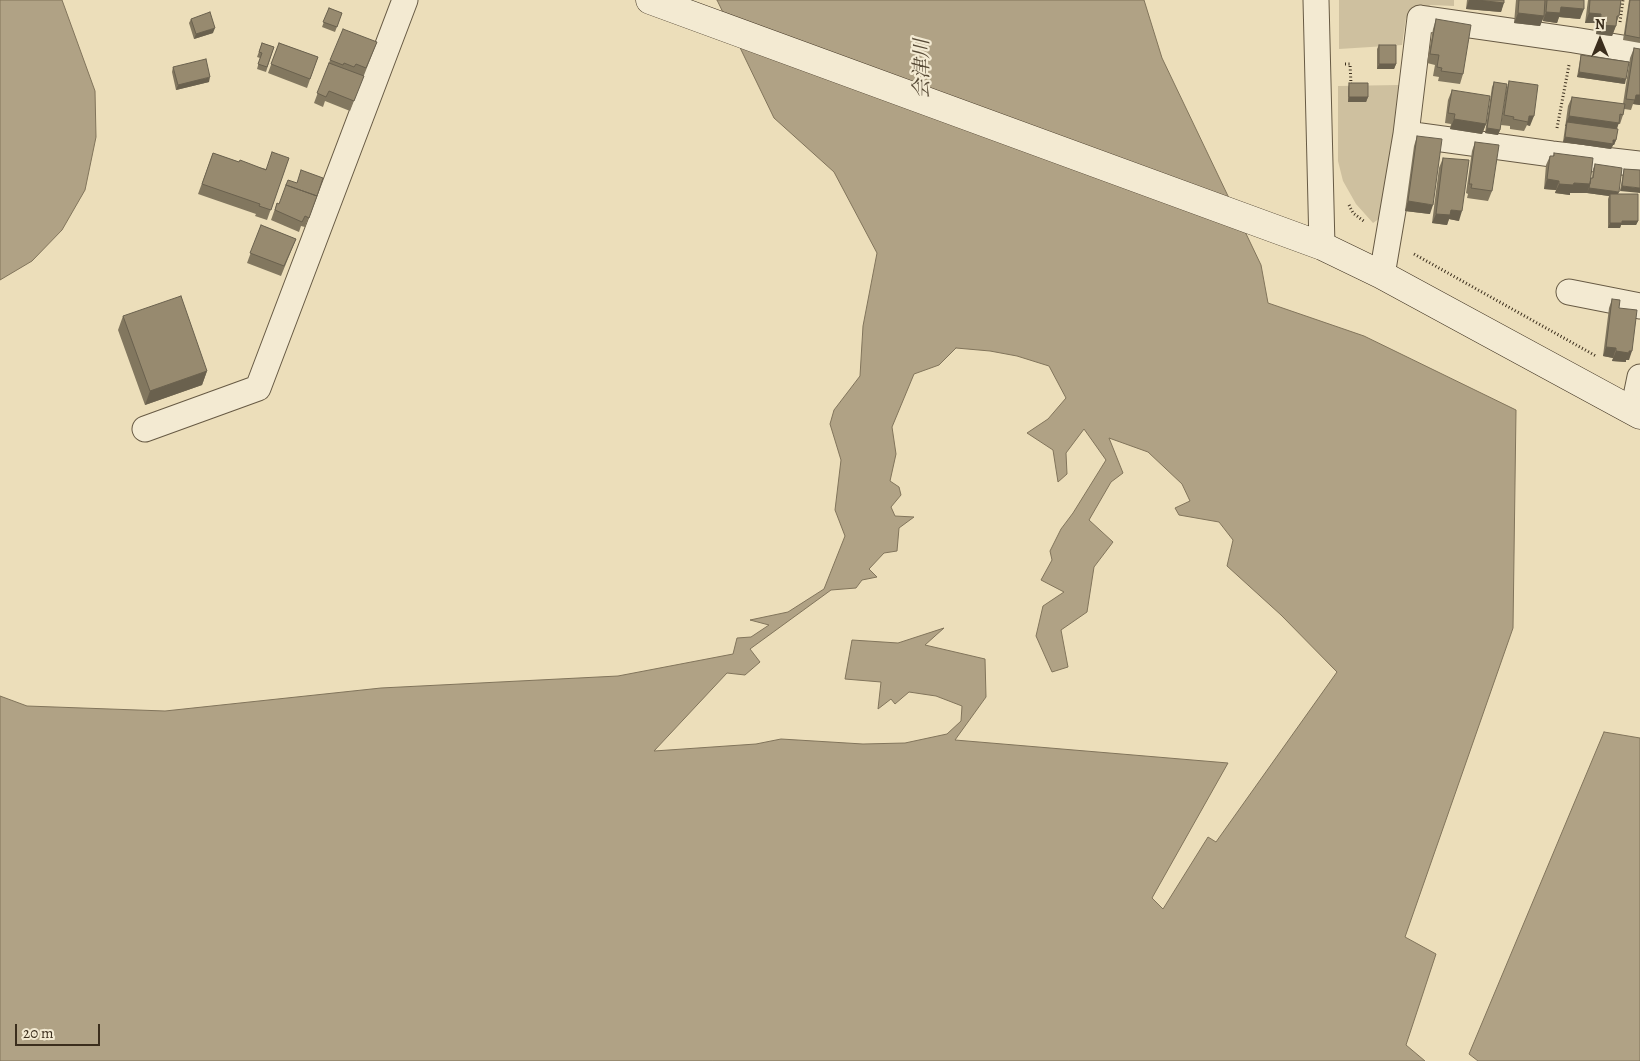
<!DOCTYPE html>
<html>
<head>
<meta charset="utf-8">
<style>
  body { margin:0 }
  #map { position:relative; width:1640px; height:1061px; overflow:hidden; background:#ecdeba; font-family:Alegreya,serif }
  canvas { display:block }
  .north { position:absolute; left:1575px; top:15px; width:50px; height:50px; -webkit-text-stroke:4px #f3ead2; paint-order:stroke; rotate:0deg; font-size:14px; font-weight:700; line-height:20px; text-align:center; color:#3b2e1d }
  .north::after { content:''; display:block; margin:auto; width:18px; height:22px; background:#3b2e1d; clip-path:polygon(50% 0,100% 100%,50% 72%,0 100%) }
  .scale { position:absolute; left:15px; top:1024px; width:85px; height:22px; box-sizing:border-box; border:2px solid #3b2e1d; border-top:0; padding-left:6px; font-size:15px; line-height:18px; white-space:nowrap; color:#3b2e1d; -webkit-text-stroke:4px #f3ead2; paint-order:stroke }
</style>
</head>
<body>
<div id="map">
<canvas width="1640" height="1061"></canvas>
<div class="north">N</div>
<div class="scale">20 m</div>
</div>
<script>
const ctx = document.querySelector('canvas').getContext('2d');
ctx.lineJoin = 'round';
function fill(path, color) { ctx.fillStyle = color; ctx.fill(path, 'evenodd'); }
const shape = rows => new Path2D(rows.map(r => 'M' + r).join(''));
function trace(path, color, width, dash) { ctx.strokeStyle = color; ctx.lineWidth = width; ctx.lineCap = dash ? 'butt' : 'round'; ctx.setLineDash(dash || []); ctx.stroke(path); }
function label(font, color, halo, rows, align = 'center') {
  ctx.font = font + ' Alegreya,"Noto Serif JP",serif'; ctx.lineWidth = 4.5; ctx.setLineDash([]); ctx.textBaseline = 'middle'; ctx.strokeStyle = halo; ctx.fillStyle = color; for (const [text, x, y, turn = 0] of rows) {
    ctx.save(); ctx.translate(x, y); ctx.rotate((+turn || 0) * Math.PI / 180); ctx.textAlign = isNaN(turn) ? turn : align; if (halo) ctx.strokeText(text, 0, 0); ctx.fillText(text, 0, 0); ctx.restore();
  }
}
const green = shape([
  [1339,0,1454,0,1454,6,1431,5,1406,18,1402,45,1339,49],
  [1399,85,1383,216,1373,223,1356,204,1343,181,1338,161,1338,86]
]);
const water = shape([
  [0,0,62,0,95,91,96,137,85,190,62,230,32,261,0,280,0,0],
  [717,0,1144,0,1162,58,1261,265,1268,303,1364,336,1516,410,1513,628,1405,937,1436,954,1406,1045,1425,1061,0,1061,0,696,27,706,165,711,381,688,618,676,733,654,737,638,751,637,769,625,750,620,788,612,824,589,845,536,835,510,841,460,830,424,834,410,860,376,863,326,877,253,834,172,774,118,717,0],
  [956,348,990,351,1017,356,1049,366,1066,398,1048,419,1027,433,1053,450,1058,482,1067,474,1066,453,1084,429,1106,460,1073,513,1061,529,1050,551,1052,560,1041,580,1064,592,1043,606,1036,636,1052,672,1068,667,1061,630,1087,612,1094,567,1113,542,1089,520,1111,482,1123,473,1109,438,1148,452,1182,484,1190,501,1175,508,1179,515,1219,522,1233,540,1227,566,1281,615,1337,672,1216,842,1208,837,1163,909,1152,898,1228,763,955,740,986,697,985,659,925,645,944,628,898,643,852,640,845,679,881,682,878,709,891,699,895,704,909,692,936,696,962,706,961,721,947,734,905,743,863,744,781,739,756,744,654,751,727,673,745,675,760,662,750,649,831,590,856,588,862,580,877,577,869,569,884,553,897,551,899,528,914,517,895,516,891,507,901,495,899,487,890,481,896,454,892,427,914,374,939,365,956,348],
  [1604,732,1640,738,1640,1061,1478,1061,1469,1054,1604,732]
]);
const path = shape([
  [1620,22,1623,0],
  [1345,64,1350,64,1351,84,1354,84],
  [1557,128,1569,65],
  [1349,205,1353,213,1365,222],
  [1414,254,1596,356]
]);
const street = shape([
  [1316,0,1322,246],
  [1406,134,1552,154,1640,164],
  [1382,275,1406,134,1420,18,1574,40,1640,51],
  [1569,292,1640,306],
  [1633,411,1640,377],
  [145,429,258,388,405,0]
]);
const secondary = shape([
  [650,0,1322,246,1382,275,1640,415]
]);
const wall = shape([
  [1467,0,1504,0,1501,12,1466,9],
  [1516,0,1584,0,1580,19,1559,17,1557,23,1543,21,1543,19,1540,26,1514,23],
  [1588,0,1621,0,1619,16,1612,36,1596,34,1597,23,1585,23],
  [1629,0,1640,0,1640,43,1623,40],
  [329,8,342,13,335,32,322,27],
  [191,19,213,33,194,39,189,23],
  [1436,19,1463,74,1460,84,1438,81,1439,77,1433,76,1435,65,1427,63,1433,29],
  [377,42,350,111,325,101,323,107,314,103,330,60],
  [262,43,274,47,266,72,257,69,260,58,257,57],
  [279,43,318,57,307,88,268,73],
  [1379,45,1396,64,1394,69,1377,69,1377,49],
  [1634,48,1640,49,1640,105,1633,104,1631,110,1624,109,1623,115,1620,124,1618,124,1617,129,1616,140,1614,145,1613,145,1611,149,1563,142,1568,106,1572,97,1623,104,1630,58],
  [1581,55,1625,84,1577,77,1580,60],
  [173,67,209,82,176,90,172,72],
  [1509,81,1530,126,1527,125,1524,131,1510,129,1510,126,1501,125,1506,91],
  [1494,82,1500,130,1498,135,1485,133,1492,87],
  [1349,83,1368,97,1366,102,1348,102,1348,88],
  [1452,90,1486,124,1482,134,1450,129,1451,124,1445,123,1448,100],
  [1417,136,1430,214,1405,211,1414,146],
  [1475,142,1492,191,1488,201,1467,198,1468,194,1466,193,1472,151],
  [213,153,239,162,266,169,289,158,267,220,255,216,256,214,198,194],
  [1554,153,1591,178,1592,178,1593,169,1595,164,1638,221,1636,225,1621,225,1620,228,1608,228,1608,199,1609,196,1587,193,1587,192,1587,193,1570,193,1570,195,1555,193,1556,190,1544,189,1546,165,1550,156,1553,156],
  [1443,158,1459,221,1449,219,1447,225,1432,223,1439,168],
  [1624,169,1640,170,1620,191,1623,173],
  [277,203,279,204,313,206,305,227,301,226,299,232,271,220],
  [261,225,296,239,281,276,247,263],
  [1612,299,1619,308,1629,360,1626,360,1626,362,1612,361,1613,358,1603,356,1609,308],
  [123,316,207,371,202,385,145,405,118,330]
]);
const shadedWall = shape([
  [1469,0,1477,0,1504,3,1501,12,1466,9],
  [1561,7,1584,9,1580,19,1559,17,1557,23,1543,21,1546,12],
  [1518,13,1544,16,1540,26,1514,23],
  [1589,13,1601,14,1597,23,1585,23],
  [1600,25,1616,26,1612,36,1596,34],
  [215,28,213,33,194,39,196,34],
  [1379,64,1396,64,1394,69,1377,69],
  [1579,72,1626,79,1625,84,1577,77],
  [210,77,209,82,176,90,178,85],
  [1636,95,1640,95,1640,105,1633,104],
  [1349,97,1368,97,1366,102,1348,102],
  [1529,116,1534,116,1530,126,1527,125],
  [1569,116,1619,123,1615,133,1567,122,1566,126,1565,126],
  [1454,119,1486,124,1482,134,1450,129],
  [1487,128,1500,130,1498,135,1485,133],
  [1565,137,1613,140,1616,140,1614,145,1613,145,1611,149,1563,142],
  [1547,179,1559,181,1556,190,1544,189],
  [1574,183,1590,184,1587,193,1570,193,1570,195,1555,193,1559,184],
  [1622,186,1640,188,1640,193,1620,191],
  [1589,188,1619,192,1617,197,1610,194,1609,196,1587,193],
  [1408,201,1433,205,1430,214,1405,211],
  [1451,210,1462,211,1459,221,1449,219,1447,225,1432,223,1436,214],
  [1622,221,1638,221,1636,225,1621,225,1620,228,1608,228,1610,223],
  [1606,347,1616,348,1613,358,1603,356],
  [1616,351,1632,351,1629,360,1626,360,1626,362,1612,361],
  [207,371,202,385,145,405,150,391]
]);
const building = shape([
  [1477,0,1504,0,1504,3,1477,0],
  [1519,0,1545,0,1544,16,1518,13,1519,0],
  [1547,0,1584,0,1584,9,1561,7,1560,13,1546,12,1547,0],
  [1590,0,1621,0,1619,16,1617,16,1616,26,1600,25,1601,14,1589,13,1590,0],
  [1630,0,1640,0,1640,38,1625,35,1630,0],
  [329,8,342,13,337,27,323,22,329,8],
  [210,12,215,28,196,34,191,19,210,12],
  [1436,19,1471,25,1463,74,1441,71,1442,68,1437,67,1439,55,1430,54,1436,19],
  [343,29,377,42,366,68,356,64,354,67,344,63,343,65,330,60,343,29],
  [262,43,274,47,267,67,258,64,262,53,259,52,262,43],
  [279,43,318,57,310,79,271,64,279,43],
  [1379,45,1396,45,1396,64,1379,64,1379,45],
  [1634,48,1640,49,1640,95,1636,95,1635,100,1626,99,1634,48],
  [1581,55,1629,62,1626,79,1579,72,1581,55],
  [206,59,210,77,178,85,173,67,206,59],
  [329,63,364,76,354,101,329,91,326,97,317,93,329,63],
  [1509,81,1538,85,1534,116,1529,116,1528,122,1513,119,1514,117,1504,115,1509,81],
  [1494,82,1507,84,1500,130,1487,128,1494,82],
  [1349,83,1368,83,1368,97,1349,97,1349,83],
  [1452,90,1490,96,1486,124,1454,119,1455,114,1448,113,1452,90],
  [1572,97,1625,104,1623,115,1620,114,1619,123,1569,116,1572,97],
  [1567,122,1618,129,1616,140,1613,140,1613,144,1565,137,1567,122],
  [1417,136,1442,139,1433,205,1408,201,1417,136],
  [1475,142,1499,145,1492,191,1471,188,1472,184,1469,184,1475,142],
  [272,152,289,158,271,210,259,206,260,204,202,184,213,153,239,162,240,160,266,170,272,152],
  [1554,153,1593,158,1590,184,1574,183,1573,185,1559,184,1559,181,1547,179,1550,156,1554,156,1554,153],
  [1443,158,1469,160,1462,211,1451,210,1450,215,1436,214,1443,158],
  [1595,164,1622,168,1619,192,1589,188,1591,178,1593,178,1595,164],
  [1624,169,1640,170,1640,188,1622,186,1624,169],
  [301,170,323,178,317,196,286,185,288,180,297,183,301,170],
  [286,185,317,196,309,218,305,216,302,222,275,210,277,203,279,204,286,185],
  [1610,194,1638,194,1638,221,1622,221,1622,223,1610,223,1610,194],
  [261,225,296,239,284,266,250,253,261,225],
  [181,296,207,371,150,391,123,316,181,296],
  [1612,299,1620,300,1619,308,1637,310,1632,351,1629,351,1629,353,1616,351,1616,348,1606,347,1612,299]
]);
const waterNames = [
  ["会津川",923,69,-90]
];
fill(green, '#cec09f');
fill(water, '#b0a285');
trace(water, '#81745b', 1);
trace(street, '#675a44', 27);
trace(secondary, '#3b2e1d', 29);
trace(path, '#3b2e1d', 3, [1, 2.5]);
trace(street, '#f3ead2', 25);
trace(secondary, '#f3ead2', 28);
fill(wall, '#82775f');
fill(shadedWall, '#6a614e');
fill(building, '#978a6f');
trace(building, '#6a614e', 1);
label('italic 20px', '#584b37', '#f3ead2', waterNames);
</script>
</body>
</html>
